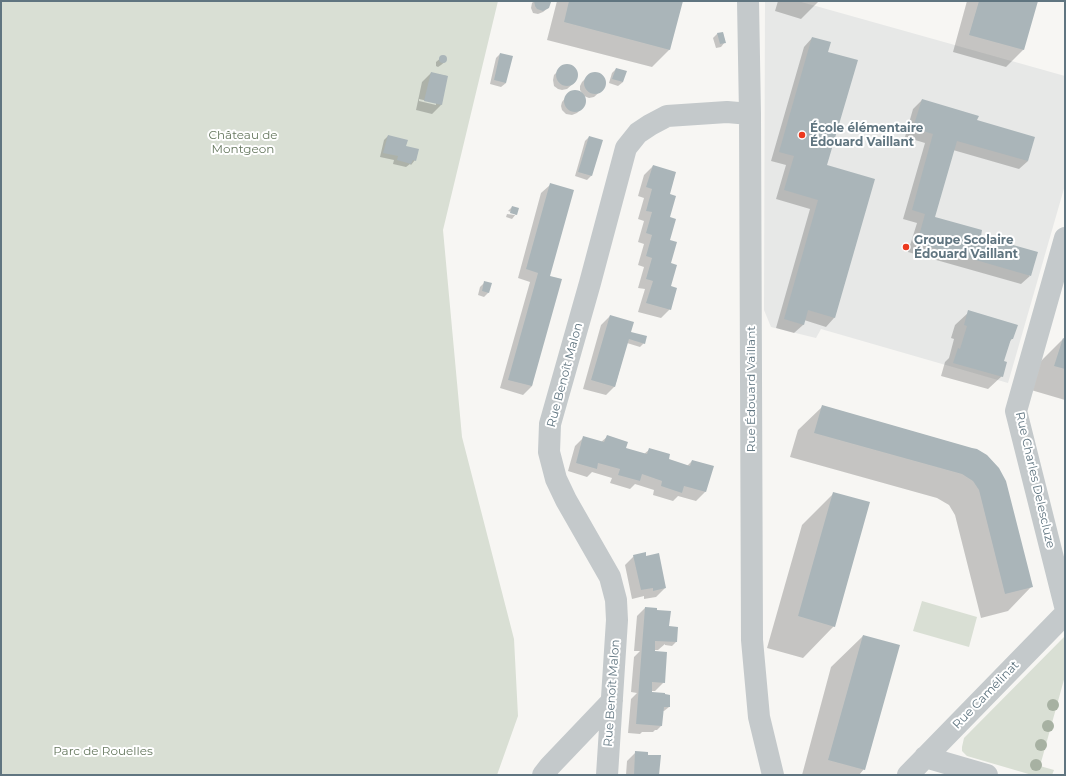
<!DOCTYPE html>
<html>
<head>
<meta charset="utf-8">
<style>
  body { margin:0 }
  #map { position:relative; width:1066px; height:776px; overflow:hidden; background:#f7f6f3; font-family:Montserrat,sans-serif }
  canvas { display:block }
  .frame { position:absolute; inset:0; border:2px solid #607580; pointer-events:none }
</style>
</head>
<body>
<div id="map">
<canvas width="1066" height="776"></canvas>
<div class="frame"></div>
</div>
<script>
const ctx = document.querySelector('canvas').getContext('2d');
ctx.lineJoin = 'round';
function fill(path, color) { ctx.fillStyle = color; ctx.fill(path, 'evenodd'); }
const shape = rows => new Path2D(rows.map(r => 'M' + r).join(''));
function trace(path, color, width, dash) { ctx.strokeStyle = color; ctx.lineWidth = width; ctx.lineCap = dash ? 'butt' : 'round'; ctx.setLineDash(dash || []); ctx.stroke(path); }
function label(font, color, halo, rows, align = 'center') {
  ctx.font = font + ' Montserrat,sans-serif'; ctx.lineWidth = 4; ctx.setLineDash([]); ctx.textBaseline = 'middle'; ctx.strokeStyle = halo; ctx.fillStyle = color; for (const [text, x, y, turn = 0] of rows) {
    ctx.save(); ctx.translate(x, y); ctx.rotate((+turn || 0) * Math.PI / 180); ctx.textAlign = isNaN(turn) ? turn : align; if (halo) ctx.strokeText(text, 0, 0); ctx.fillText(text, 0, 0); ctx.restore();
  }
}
const built = shape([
  [765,1,798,1,1065,76,1065,185,1008,383,821,329,816,338,771,327,764,310]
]);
const green = shape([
  [1,1,498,1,443,230,462,437,514,639,518,716,497,775,1,775],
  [922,601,977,617,969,647,913,631],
  [1065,636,1065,676,1040,766,1054,770,1052,775,1032,775,967,756,962,751,962,747,964,738]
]);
const shadow = shape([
  [534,1,550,1,548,8,543,12,538,14,533,13,531,8,532,3],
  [557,1,682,1,669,50,652,67,547,40],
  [778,1,819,1,801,19,775,11],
  [967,1,1037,1,1023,50,1006,67,953,52],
  [723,33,725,42,721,47,716,48,713,38,717,34],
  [812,38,826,166,834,318,826,327,804,320,803,325,794,333,776,328,810,209,776,199,786,165,771,161,804,47],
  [500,54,506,83,501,87,490,84,496,58],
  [443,56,445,56,446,59,446,61,441,65,438,67,436,66,436,62],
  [568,66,574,68,576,72,577,76,575,82,567,89,562,90,558,89,554,86,553,80,554,75,562,67],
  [616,69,623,82,618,86,609,83,612,73],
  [431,73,447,76,441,105,432,114,416,110,422,82],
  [419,99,436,103,436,105,419,101],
  [595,73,601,75,604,78,605,82,603,89,594,97,589,98,584,96,585,99,584,106,577,113,572,115,566,114,562,110,561,106,562,102,569,93,573,91,575,91,582,93,580,90,580,86,582,82,590,74],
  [922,100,976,121,1028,161,1019,169,953,150,934,218,980,236,1030,276,1021,284,908,252,917,223,903,219,925,143,905,137,913,109],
  [388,136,405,147,415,160,411,165,410,164,406,167,393,164,394,160,380,157,384,140],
  [589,137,591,176,587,180,575,176,585,141],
  [653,166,669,194,670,309,661,318,638,312,645,289,638,288,644,267,638,265,644,244,638,242,644,221,638,219,644,198,638,196,644,175],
  [550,185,549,277,532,386,523,395,500,388,530,282,518,278,541,193],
  [512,207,516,214,512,219,506,217,507,214,515,215,515,213,508,211],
  [485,282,490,284,488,293,484,297,478,295,480,287],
  [969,312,1012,339,1008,343,1003,362,1002,376,988,389,941,376,945,362,949,358,954,339,951,338,955,325],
  [610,316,629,336,644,343,640,347,627,343,615,386,606,395,583,389,601,325],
  [1063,339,1065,340,1065,400,1031,390,1038,364],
  [823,406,977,450,1032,586,1008,611,981,618,955,515,949,505,937,498,790,457,798,430],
  [584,437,601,442,607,437,625,449,644,454,650,449,668,460,687,466,692,461,712,467,705,492,696,501,678,496,673,501,653,495,654,490,635,484,630,489,610,483,612,478,592,472,587,477,568,471,575,446],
  [834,493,834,626,803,658,767,648,802,525],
  [634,556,645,557,665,588,656,597,644,599,644,596,632,599,625,565],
  [645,608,656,611,668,627,676,642,672,646,665,645,665,644,658,650,654,650,664,682,655,691,651,691,650,693,669,707,664,711,663,711,661,726,657,730,655,730,653,732,642,732,640,734,628,733,631,699,637,693,631,692,634,657,640,651,634,651,637,616],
  [863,636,864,769,859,775,802,775,831,667],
  [636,752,658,775,626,775,627,761]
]);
const building = shape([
  [534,1,551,1,551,2,549,8,543,11,537,9,535,6],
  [569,1,683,1,670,50,564,22],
  [979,1,1038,1,1024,50,969,35],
  [723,32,726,43,720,44,717,33],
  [812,37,831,42,828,52,858,60,827,165,875,179,835,318,808,310,804,325,784,319,818,200,784,190,794,156,779,152],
  [500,53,513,56,506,83,494,80],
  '439 59a4 4 0 1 1 8 0a4 4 0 1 1-8 0Z',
  '556 75a11 11 0 1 1 22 0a11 11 0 1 1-22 0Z',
  [616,68,627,71,623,82,612,79],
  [431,72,448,76,442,105,424,101],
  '584 83a11 11 0 1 1 22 0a11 11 0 1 1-22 0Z',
  '564 101a11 11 0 1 1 22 0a11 11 0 1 1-22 0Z',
  [922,99,979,116,977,120,1035,137,1028,161,957,141,935,217,982,230,981,236,1038,252,1031,276,917,243,925,214,912,210,933,134,913,128],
  [388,135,408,140,406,146,419,149,416,161,413,160,411,164,397,160,398,156,383,153],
  [589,136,603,140,592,176,578,172],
  [653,165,676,172,670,194,676,196,670,217,676,219,670,240,677,242,671,263,677,265,671,286,677,288,671,310,646,303,653,281,646,279,652,258,646,256,652,235,646,233,652,212,646,211,652,189,646,187],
  [550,183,574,190,550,276,562,279,532,386,508,380,538,273,526,269],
  [512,206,519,208,517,215,510,213],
  [484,281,492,283,489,293,482,291],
  [968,310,1018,325,1013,339,1011,339,1004,361,1007,362,1003,377,953,363,958,348,960,349,967,326,964,325],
  [610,315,634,322,631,332,647,336,645,344,629,339,615,387,591,380],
  [1063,338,1065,339,1065,369,1054,366],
  [822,405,972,448,977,449,987,455,999,468,1006,481,1033,587,1005,594,979,490,973,481,962,474,814,433],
  [607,435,628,442,626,448,647,454,649,448,670,454,669,459,690,466,692,460,714,466,706,492,684,486,682,493,661,486,662,481,642,474,640,481,618,475,620,469,598,463,597,469,576,463,583,436,604,442],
  [833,492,870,502,835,627,798,616],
  [646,552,646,556,659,553,666,588,653,591,653,588,641,590,633,555],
  [645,607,657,608,657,610,671,611,669,626,678,627,677,642,655,641,655,651,667,652,665,683,652,682,652,692,665,693,665,694,670,695,670,707,664,707,662,726,636,724],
  [863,635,900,645,865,770,828,760],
  [635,751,648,752,648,755,661,755,659,775,634,775]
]);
const minor = shape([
  [748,1,750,114,752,640,759,717,773,775],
  [1065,238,1016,411,1065,606],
  [925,757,987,775],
  [543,775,550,766,612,701],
  [607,775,617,620,616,600,610,577,566,500,556,479,549,452,550,424,590,283,626,148,638,133,650,125,667,116,727,112,750,114],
  [908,775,1065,614]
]);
const trees = [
  [1053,705],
  [1048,726],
  [1041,745],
  [1036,765]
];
const markers = [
  [802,135,4,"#ec391e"],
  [906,247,4,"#ec391e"]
];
const poiNames = [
  ["École élémentaire",810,128],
  ["Édouard Vaillant",810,142],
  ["Groupe Scolaire",914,240],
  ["Édouard Vaillant",914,254]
];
const parkNames = [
  ["Château de",243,135],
  ["Montgeon",243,149],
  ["Parc de Rouelles",103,751]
];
const streetNames = [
  ["Rue Benoît Malon",565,375,-75],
  ["Rue Édouard Vaillant",751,389,-90],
  ["Rue Charles Delescluze",1035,480,77],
  ["Rue Benoît Malon",612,693,-86],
  ["Rue Camélinat",986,695,-46]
];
fill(built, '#e7e8e7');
fill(green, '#d9dfd4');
fill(shadow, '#0003');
fill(building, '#aab5b9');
trace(minor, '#c4c9cb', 22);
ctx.fillStyle = '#a7b1a2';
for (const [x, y] of trees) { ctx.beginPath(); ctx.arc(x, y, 6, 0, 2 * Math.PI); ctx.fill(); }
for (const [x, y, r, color] of markers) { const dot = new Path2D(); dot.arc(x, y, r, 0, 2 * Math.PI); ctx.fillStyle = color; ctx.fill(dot); trace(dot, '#fff', 1.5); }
label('bold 12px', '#607580', '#fff', poiNames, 'left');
label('12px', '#66785f', '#fff', parkNames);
label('12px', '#607580', '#fff', streetNames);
</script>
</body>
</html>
